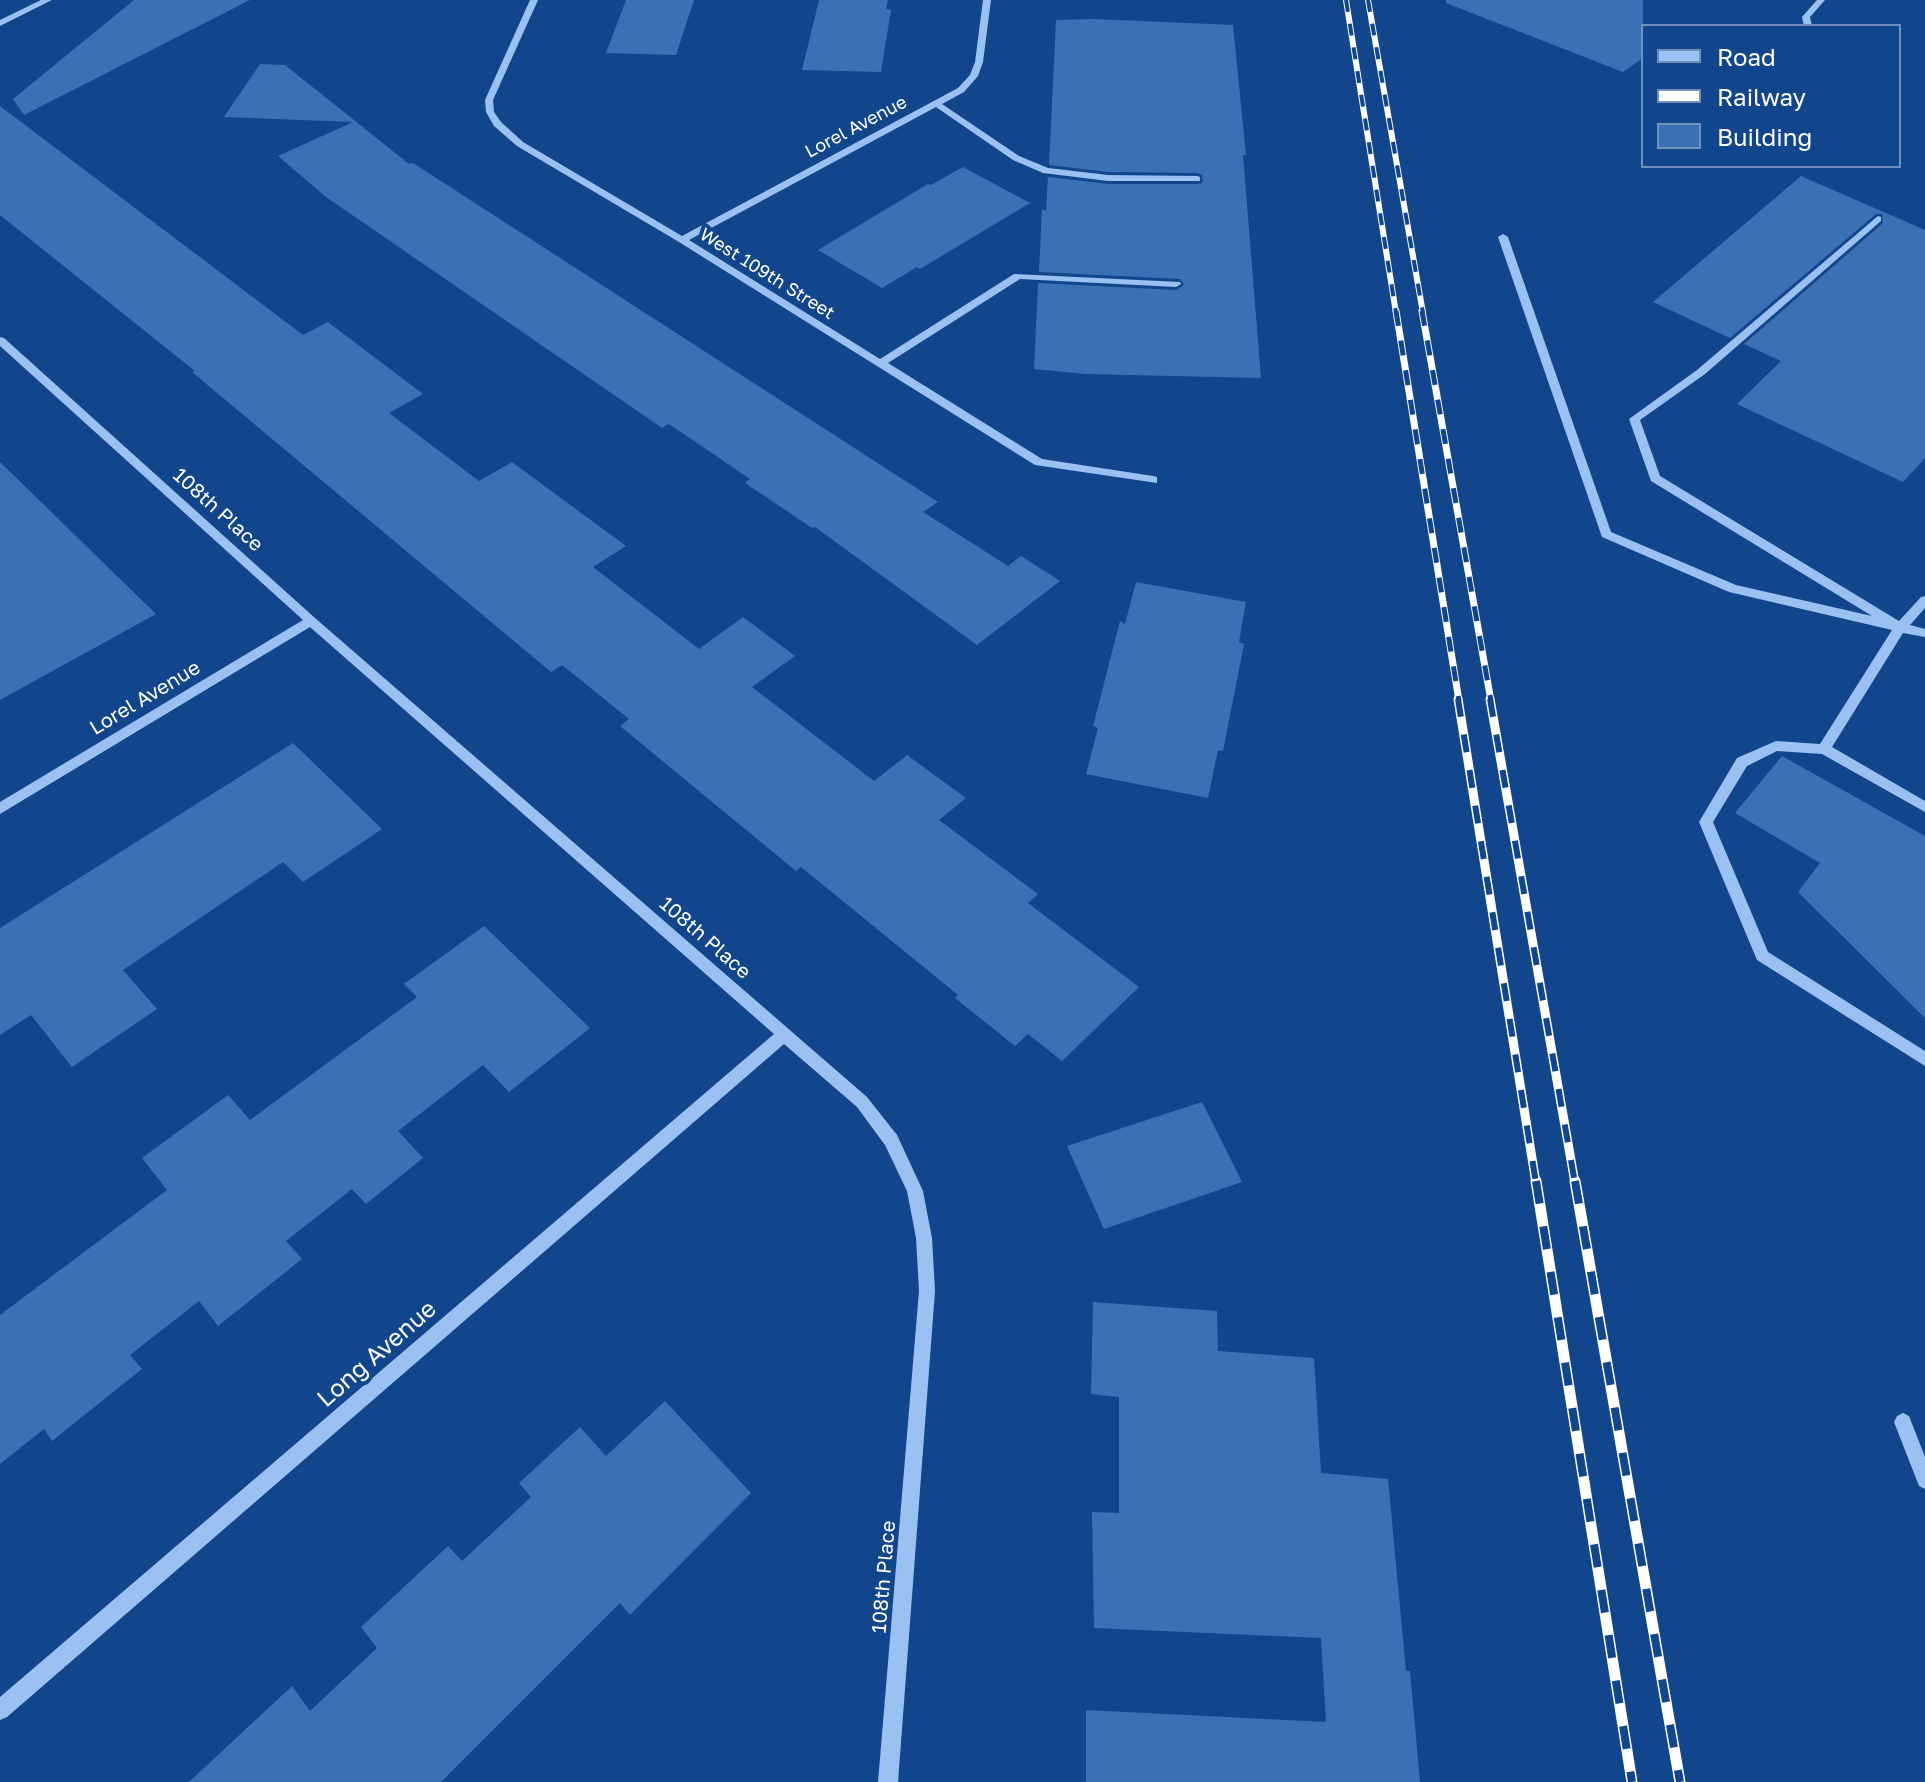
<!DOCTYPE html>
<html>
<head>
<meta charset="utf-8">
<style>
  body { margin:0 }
  #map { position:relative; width:1925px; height:1782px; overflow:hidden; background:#12468c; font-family:"Golos Text",sans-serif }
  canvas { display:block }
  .legend { position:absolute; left:1641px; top:24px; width:260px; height:144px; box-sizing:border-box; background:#12468c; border:2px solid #7190ba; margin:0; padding:10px 14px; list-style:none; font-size:24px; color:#fff }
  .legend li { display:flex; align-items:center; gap:16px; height:40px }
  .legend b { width:40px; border:2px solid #7190ba }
</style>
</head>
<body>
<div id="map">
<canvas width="1925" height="1782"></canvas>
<ul class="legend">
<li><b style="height:10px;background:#9ac1f1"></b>Road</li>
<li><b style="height:10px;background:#fff"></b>Railway</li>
<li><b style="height:22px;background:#3b70b5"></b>Building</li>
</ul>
</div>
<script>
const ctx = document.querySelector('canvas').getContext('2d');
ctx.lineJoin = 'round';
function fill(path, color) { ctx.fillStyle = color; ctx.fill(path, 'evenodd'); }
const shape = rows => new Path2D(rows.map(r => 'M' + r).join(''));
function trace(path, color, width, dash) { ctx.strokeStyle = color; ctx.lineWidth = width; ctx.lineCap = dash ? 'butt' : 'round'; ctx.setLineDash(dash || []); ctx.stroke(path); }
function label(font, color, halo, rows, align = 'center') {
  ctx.font = font + ' "Golos Text",sans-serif'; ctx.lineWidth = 8; ctx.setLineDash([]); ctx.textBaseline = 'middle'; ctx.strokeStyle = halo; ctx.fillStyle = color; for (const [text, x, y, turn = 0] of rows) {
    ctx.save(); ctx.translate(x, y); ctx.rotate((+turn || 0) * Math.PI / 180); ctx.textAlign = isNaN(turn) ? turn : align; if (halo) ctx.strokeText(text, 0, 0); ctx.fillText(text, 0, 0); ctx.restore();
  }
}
const building = shape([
  [134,0,250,0,24,115,13,99],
  [626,0,694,0,676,55,606,53],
  [819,0,888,0,886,9,891,10,881,72,802,70],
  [1446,0,1643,0,1643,58,1623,72,1446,3],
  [1094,19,1233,25,1246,155,1243,155,1261,378,1085,374,1034,369,1038,283,1176,290,1184,285,1180,279,1039,272,1042,209,1046,211,1048,177,1108,184,1200,184,1203,181,1202,175,1197,173,1108,172,1049,165,1056,20],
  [260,64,285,65,409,164,413,163,430,174,938,502,923,512,1008,566,1021,556,1060,581,977,645,815,527,812,528,745,483,750,479,669,424,662,428,326,197,278,156,353,122,224,117],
  [0,106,303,335,328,322,423,394,389,413,479,481,512,462,626,546,593,567,699,649,743,617,795,656,752,687,874,781,907,755,966,798,939,820,1038,894,1028,903,1139,987,1062,1061,1028,1034,1015,1046,955,998,958,995,801,867,796,871,620,726,629,719,562,665,551,672,192,372,195,371,0,215],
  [963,167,1030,203,920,269,917,267,882,288,818,250,928,184,931,185],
  [1801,176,1925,230,1925,458,1903,482,1737,404,1781,361,1744,344,1883,223,1882,214,1876,214,1730,338,1653,302],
  [0,462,156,614,0,700],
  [1136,582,1246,602,1239,642,1244,644,1223,751,1218,750,1208,798,1086,774,1098,728,1093,726,1120,621,1125,624],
  [293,743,382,829,303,882,283,862,123,970,157,1009,72,1067,31,1015,0,1035,0,928],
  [1782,756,1925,836,1925,1018,1798,892,1820,863,1735,813],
  [484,926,590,1028,509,1092,483,1065,398,1131,423,1158,366,1204,352,1189,286,1241,302,1259,218,1326,199,1301,130,1355,142,1369,52,1441,44,1429,0,1464,0,1315,167,1190,142,1158,228,1095,250,1120,417,997,404,984],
  [1202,1102,1242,1182,1104,1229,1067,1146],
  [1093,1302,1217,1311,1218,1351,1314,1358,1321,1473,1388,1479,1406,1671,1410,1671,1420,1782,1086,1782,1086,1710,1326,1722,1321,1638,1094,1628,1092,1512,1119,1513,1119,1397,1091,1394],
  [665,1401,751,1493,630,1615,620,1603,441,1782,189,1782,292,1686,310,1711,377,1648,361,1627,448,1546,462,1561,531,1497,519,1483,580,1427,606,1456]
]);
const minor = shape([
  [41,0,52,0,0,26,0,20,41,0],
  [530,0,538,0,493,100,494,112,501,122,523,142,682,236,958,88,970,75,975,62,983,0,991,0,983,62,978,76,964,92,942,104,1019,156,1048,168,1108,175,1197,176,1200,177,1200,181,1108,181,1043,173,1013,160,936,107,689,240,880,359,1014,274,1180,282,1181,284,1176,287,1020,279,888,363,1042,459,1153,476,1157,477,1157,483,1035,465,679,242,517,146,494,126,486,112,485,100,530,0],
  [1817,0,1825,0,1810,17,1812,26,1804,26,1802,17,1817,0],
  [1878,216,1881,217,1881,221,1705,374,1640,420,1660,476,1899,621,1921,597,1925,596,1925,608,1910,625,1925,629,1925,637,1903,633,1832,747,1925,801,1925,812,1822,754,1777,751,1747,766,1713,822,1768,952,1925,1051,1925,1066,1757,960,1699,822,1737,758,1776,741,1820,744,1892,630,1729,592,1602,537,1498,237,1503,234,1508,237,1611,532,1736,585,1872,616,1651,481,1629,419,1697,370,1878,216],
  [0,337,4,338,315,618,867,1097,897,1135,923,1191,932,1238,935,1291,898,1782,878,1782,919,1291,916,1238,907,1191,885,1145,857,1107,784,1044,7,1717,0,1720,0,1697,774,1034,310,627,0,814,0,802,303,620,0,346,0,337],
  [1903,1413,1909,1416,1925,1457,1925,1489,1919,1486,1894,1422,1897,1416,1903,1413]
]);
const railFar3 = shape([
  [1346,0,1396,313],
  [1368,0,1423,313]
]);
const railFar2 = shape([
  [1396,311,1459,701],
  [1422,311,1491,701]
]);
const railFar1 = shape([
  [1458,699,1536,1183],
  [1490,699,1575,1183]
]);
const rail = shape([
  [1536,1181,1632,1782],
  [1575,1181,1680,1782]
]);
const farStreetnames = [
  ["Lorel Avenue",856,127,-28],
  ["West 109th Street",767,274,32]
];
const streetNames = [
  ["108th Place",218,510,42],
  ["Lorel Avenue",145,698,-31],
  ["108th Place",705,938,41],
  ["108th Place",884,1577,-85]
];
const nearStreetnames = [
  ["Long Avenue",377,1354,-41]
];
fill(building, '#3b70b5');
fill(minor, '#9ac1f1');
trace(railFar3, '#fff', 6);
trace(railFar2, '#fff', 7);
trace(railFar1, '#fff', 9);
trace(rail, '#fff', 11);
trace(railFar3, '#12468c', 4, [12]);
trace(railFar2, '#12468c', 5, [15]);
trace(railFar1, '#12468c', 6, [18]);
trace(rail, '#12468c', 8, [23]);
label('18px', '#fff', '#12468c', farStreetnames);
label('20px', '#fff', '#12468c', streetNames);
label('24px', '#fff', '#12468c', nearStreetnames);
</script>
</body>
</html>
